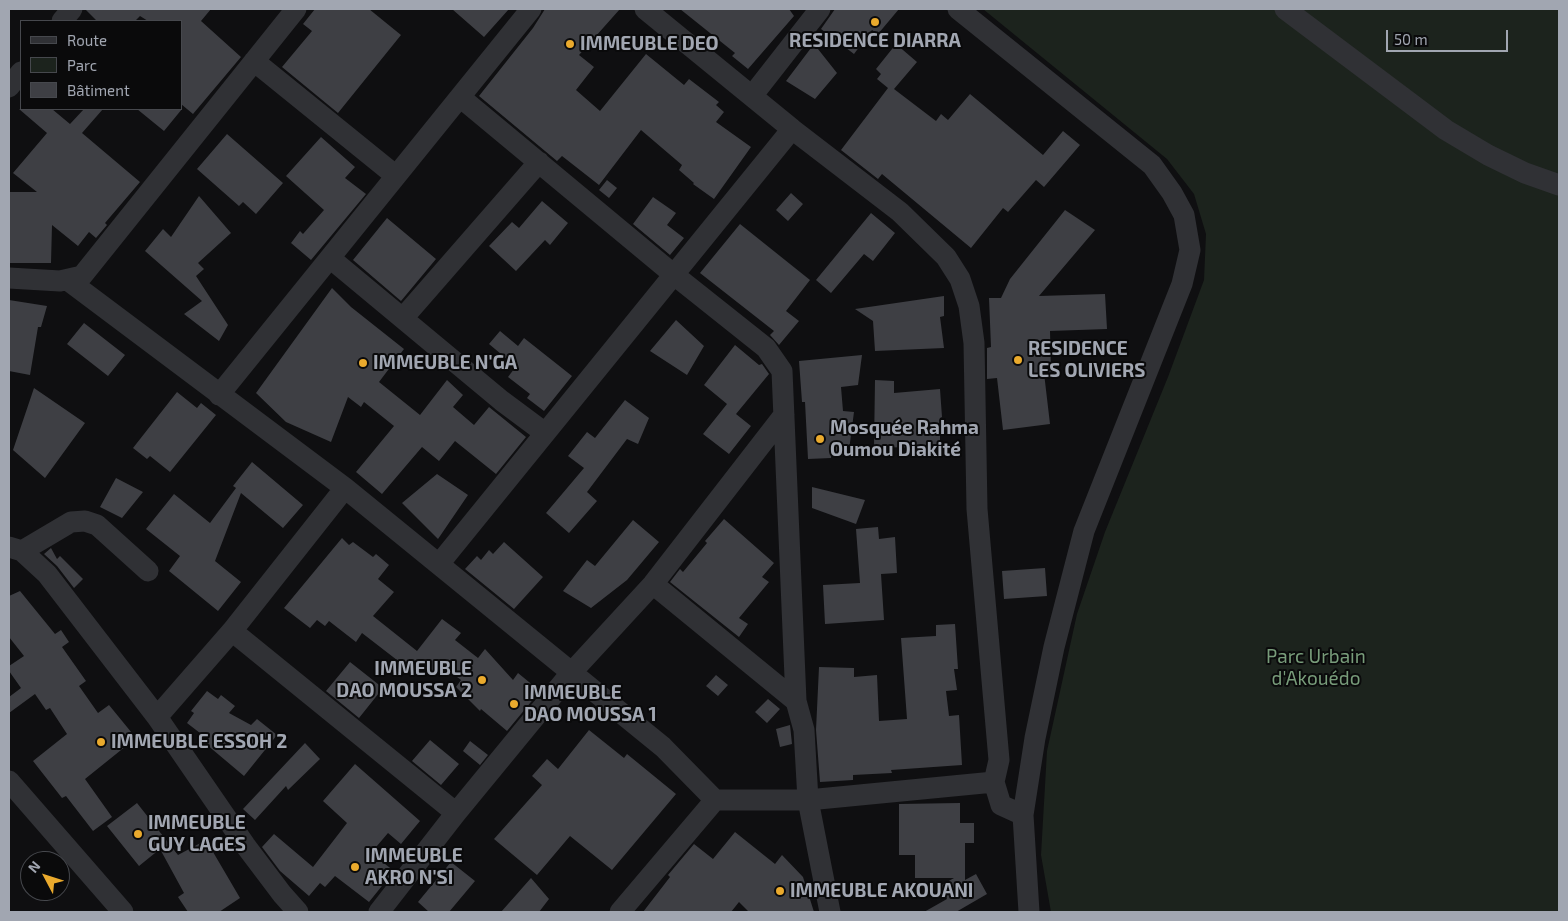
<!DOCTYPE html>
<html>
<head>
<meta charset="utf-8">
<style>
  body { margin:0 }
  #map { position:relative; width:1568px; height:921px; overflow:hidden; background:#0f0f11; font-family:"Exo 2",sans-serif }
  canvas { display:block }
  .frame { position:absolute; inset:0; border:10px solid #a1a6b1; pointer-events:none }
  .legend { position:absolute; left:20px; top:20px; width:162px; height:90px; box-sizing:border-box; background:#0a0a0b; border:1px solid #46484d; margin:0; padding:6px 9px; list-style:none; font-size:15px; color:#a1a6b1 }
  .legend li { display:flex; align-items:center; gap:10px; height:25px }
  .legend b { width:25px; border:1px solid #46484d }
  .north { position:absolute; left:20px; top:851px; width:50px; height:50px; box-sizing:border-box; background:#0a0a0b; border:1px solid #46484d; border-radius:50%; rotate:310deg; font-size:14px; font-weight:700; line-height:20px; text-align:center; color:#a1a6b1 }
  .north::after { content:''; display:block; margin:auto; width:18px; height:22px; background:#eaaa2d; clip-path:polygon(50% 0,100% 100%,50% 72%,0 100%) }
  .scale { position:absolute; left:1386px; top:30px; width:122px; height:22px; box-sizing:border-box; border:2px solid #a1a6b1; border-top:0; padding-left:6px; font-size:15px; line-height:18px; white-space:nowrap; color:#a1a6b1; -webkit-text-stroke:4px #0a0a0b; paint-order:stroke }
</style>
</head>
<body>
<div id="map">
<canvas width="1568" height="921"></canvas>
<div class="frame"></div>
<ul class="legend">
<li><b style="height:6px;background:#303135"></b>Route</li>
<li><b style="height:14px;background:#1c231d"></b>Parc</li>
<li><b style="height:14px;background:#3e3f44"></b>Bâtiment</li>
</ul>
<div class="north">N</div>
<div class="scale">50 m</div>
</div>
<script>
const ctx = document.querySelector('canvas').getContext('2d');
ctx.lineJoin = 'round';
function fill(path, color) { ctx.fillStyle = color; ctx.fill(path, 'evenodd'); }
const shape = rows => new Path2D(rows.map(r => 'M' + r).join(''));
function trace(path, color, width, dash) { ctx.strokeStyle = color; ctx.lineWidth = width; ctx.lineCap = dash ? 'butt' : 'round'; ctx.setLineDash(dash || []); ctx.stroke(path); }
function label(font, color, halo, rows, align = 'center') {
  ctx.font = font + ' "Exo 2",sans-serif'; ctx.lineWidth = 4; ctx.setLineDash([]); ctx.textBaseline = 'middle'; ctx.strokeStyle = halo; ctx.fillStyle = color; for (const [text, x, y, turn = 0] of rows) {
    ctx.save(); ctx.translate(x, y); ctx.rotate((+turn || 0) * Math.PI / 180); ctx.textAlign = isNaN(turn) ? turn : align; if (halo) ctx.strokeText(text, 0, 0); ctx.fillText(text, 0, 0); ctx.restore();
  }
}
const green = shape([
  [983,9,1559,9,1559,912,1051,912,1041,855,1047,751,1077,614,1105,532,1168,377,1204,280,1206,234,1194,194,1167,159]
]);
const building = shape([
  [85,9,211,9,201,21,241,57,193,114,181,104,181,21,148,21,140,16,135,21,97,21],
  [315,9,369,9,401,35,338,113,282,67,312,31,303,24],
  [452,9,509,9,484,37],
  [545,9,620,9,579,55,594,67,576,90,600,111,646,54,684,85,689,79,719,102,716,105,724,112,716,122,751,147,714,199,693,184,694,183,679,170,682,165,641,130,599,185,562,156,557,161,479,96,533,28],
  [680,9,789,9,794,16,748,69,732,56,735,53],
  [835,9,899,9,878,34,872,30,854,54,821,29],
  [814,44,837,73,815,99,786,81],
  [896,44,917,62,894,89,936,121,941,114,948,120,970,94,1043,155,1063,131,1080,145,1044,187,1036,180,1008,212,1003,208,971,248,882,174,878,179,841,150,888,88,877,79,881,74,876,69],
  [19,109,52,109,70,124,84,109,103,109,82,133,140,182,105,223,107,225,96,238,89,232,78,246,52,225,51,263,9,263,9,192,37,192,13,173,47,133],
  [137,109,182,109,164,131],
  [227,134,283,183,256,214,243,202,239,206,197,169],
  [321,137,355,167,345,178,366,194,311,260,291,243,300,231,303,234,324,210,286,176],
  [607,180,617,188,609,198,599,190],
  [791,193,803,204,788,221,776,210],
  [199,196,231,233,198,263,204,269,196,276,228,325,219,341,184,314,202,301,145,251,163,229,171,237],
  [653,197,676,213,667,225,684,238,670,255,633,224],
  [542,201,568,223,550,245,545,240,516,271,489,246,512,222,519,228],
  [1065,210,1095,230,1039,296,1105,294,1107,329,1050,331,1051,372,1044,373,1050,424,1003,430,997,378,987,379,987,348,991,347,989,298,1001,298,1010,279],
  [871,213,895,233,873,261,864,254,831,293,816,280],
  [387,218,436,259,401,301,353,260],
  [740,224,810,280,786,311,799,321,779,345,770,335,774,331,700,273],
  [332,288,351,307,404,349,379,382,420,415,447,380,463,395,453,407,474,425,489,407,526,437,496,474,455,441,439,461,422,447,382,494,356,472,394,426,364,402,361,407,348,397,331,442,286,422,256,393],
  [944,296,944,316,940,317,944,348,875,351,873,321,855,309],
  [9,300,47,306,41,327,38,327,30,375,9,371],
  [676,320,704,346,687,375,650,351],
  [84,323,125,355,108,376,67,344],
  [500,331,518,346,524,338,572,376,544,411,527,398,530,394,508,377,514,369,505,362,507,359,489,344],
  [735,345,759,365,762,364,769,374,736,414,751,426,729,454,703,434,727,404,704,385],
  [862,355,858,385,841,387,843,411,854,412,848,458,832,451,831,458,808,459,805,402,802,402,799,361],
  [875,380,894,381,894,393,940,389,942,417,940,418,940,448,874,447],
  [34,388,85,423,45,478,13,450],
  [177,392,197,408,201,403,216,415,170,472,150,456,147,459,133,448],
  [625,400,649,418,638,444,627,439,587,492,597,501,569,533,546,513,584,468,568,456,587,432,595,438],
  [252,462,303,505,283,528,241,493,215,561,241,582,218,611,169,571,180,556,146,529,174,494,210,523,236,488,233,486],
  [437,474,468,495,438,539,402,503],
  [116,478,143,492,122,518,100,507],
  [812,487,865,500,856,524,812,508],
  [724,519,774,563,762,577,769,582,739,618,748,624,739,637,670,582,680,569,683,572,707,543,705,541],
  [633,520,659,542,627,580,591,608,563,591,587,560,595,566],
  [878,527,879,539,895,537,897,573,881,574,884,620,825,624,823,585,860,583,856,529],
  [342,538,349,545,353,542,373,557,376,554,389,565,378,579,394,592,373,616,417,651,442,619,461,633,455,640,478,658,485,649,513,680,518,673,540,691,507,731,481,709,480,711,456,687,461,680,440,664,431,676,411,660,406,667,362,633,356,642,329,621,325,626,317,620,310,628,284,608],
  [504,542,543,577,514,609,465,569,477,556,481,560,489,550,493,554],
  [51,548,57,559,60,556,83,579,74,588,57,566,44,554],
  [1045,568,1047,596,1004,599,1002,571],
  [20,591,55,634,61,630,69,642,62,647,86,681,79,686,98,713,109,705,136,738,85,779,112,817,93,831,66,796,62,798,33,761,67,734,50,708,46,710,35,694,9,713,9,697,21,688,9,671,9,666,24,656,9,637,9,596],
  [955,624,958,669,954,669,957,690,946,691,949,716,959,715,962,765,891,770,892,773,853,775,853,780,820,782,816,730,819,667,854,668,854,677,877,675,879,721,907,719,901,638,936,636,936,625],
  [350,662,383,688,359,718,326,691],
  [716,675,728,685,718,696,706,686],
  [207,691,218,699,221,695,235,706,229,713,251,725,257,719,277,735,244,776,206,744,209,740,187,723,194,713,191,711],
  [768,699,780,709,767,723,755,712],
  [790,725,792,744,780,747,776,729],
  [589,730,624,758,627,754,676,794,612,870,570,836,537,875,494,839,542,785,532,776,547,759,558,769],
  [430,740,459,764,441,785,412,761],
  [470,741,488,755,480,765,463,751],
  [305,743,320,759,288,790,286,786,255,820,243,809],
  [355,764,420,821,401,844,388,833,371,853,394,871,369,902,335,876,325,887,320,883,309,896,280,871,262,847,274,834,313,867,347,823,323,801],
  [137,803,178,855,206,840,240,898,219,912,188,912,178,897,184,893,160,849,139,866,107,826],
  [960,803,960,823,974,823,974,843,965,843,965,880,976,874,987,894,956,912,924,912,947,899,940,886,954,878,915,878,915,855,899,855,899,804],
  [735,832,775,864,782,855,803,877,814,912,749,912,739,902,731,912,643,912,670,877,668,875,694,844,713,859],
  [451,862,475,881,449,912,429,912,418,902],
  [531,878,549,899,539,912,501,912]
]);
const minor = shape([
  [645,9,792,129,900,212,946,257,960,279,969,306,974,343,977,509,999,760,994,782,1001,805,1023,815],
  [958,9,1152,165,1172,193,1184,215,1190,250,1182,284,1084,531,1054,647,1035,738,1023,815,1029,912],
  [1285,9,1446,130,1488,155,1525,173,1559,185],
  [62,21,72,9],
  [254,61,396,176],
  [9,87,21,72],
  [752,96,820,9],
  [460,97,673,274,766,348,782,371,796,701,804,730,808,800,830,912],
  [330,258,502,401,545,433],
  [9,278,60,281,82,276,296,9],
  [69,281,345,488,663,747,715,800],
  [403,318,539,162],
  [219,395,531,9],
  [9,547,22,551,47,574,157,717,245,845,282,894,298,912],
  [22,551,71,522,85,521,97,525,148,571],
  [439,564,792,129],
  [653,584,796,701],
  [232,631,456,813],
  [157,717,232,631,345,488],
  [9,781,123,912],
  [379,912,456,813,571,673,653,584,784,415],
  [620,912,715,800,808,800,994,782]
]);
const markers = [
  [875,22,5,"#eaaa2d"],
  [570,44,5,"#eaaa2d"],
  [1018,360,5,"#eaaa2d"],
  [363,363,5,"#eaaa2d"],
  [820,439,5,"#eaaa2d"],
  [482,680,5,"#eaaa2d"],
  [514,704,5,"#eaaa2d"],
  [101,742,5,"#eaaa2d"],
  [138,834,5,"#eaaa2d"],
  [355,867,5,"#eaaa2d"],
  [780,891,5,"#eaaa2d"]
];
const poiNames = [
  ["RESIDENCE DIARRA",875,41,"center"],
  ["IMMEUBLE DEO",580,44],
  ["RESIDENCE",1028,349],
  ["LES OLIVIERS",1028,371],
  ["IMMEUBLE N'GA",373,363],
  ["Mosquée Rahma",830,428],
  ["Oumou Diakité",830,450],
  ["IMMEUBLE",472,669,"right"],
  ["DAO MOUSSA 2",472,691,"right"],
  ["IMMEUBLE",524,693],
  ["DAO MOUSSA 1",524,715],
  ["IMMEUBLE ESSOH 2",111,742],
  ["IMMEUBLE",148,823],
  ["GUY LAGES",148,845],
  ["IMMEUBLE",365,856],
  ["AKRO N'SI",365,878],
  ["IMMEUBLE AKOUANI",790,891]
];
const parkNames = [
  ["Parc Urbain",1316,657],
  ["d'Akouédo",1316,679]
];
fill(green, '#1c231d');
fill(building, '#3e3f44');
trace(minor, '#303135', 21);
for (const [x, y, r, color] of markers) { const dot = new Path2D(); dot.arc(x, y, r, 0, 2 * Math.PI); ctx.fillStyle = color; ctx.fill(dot); trace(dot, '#0a0a0b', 2); }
label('bold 19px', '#a1a6b1', '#0a0a0b', poiNames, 'left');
label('19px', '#789c7a', '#0a0a0b', parkNames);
</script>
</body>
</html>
